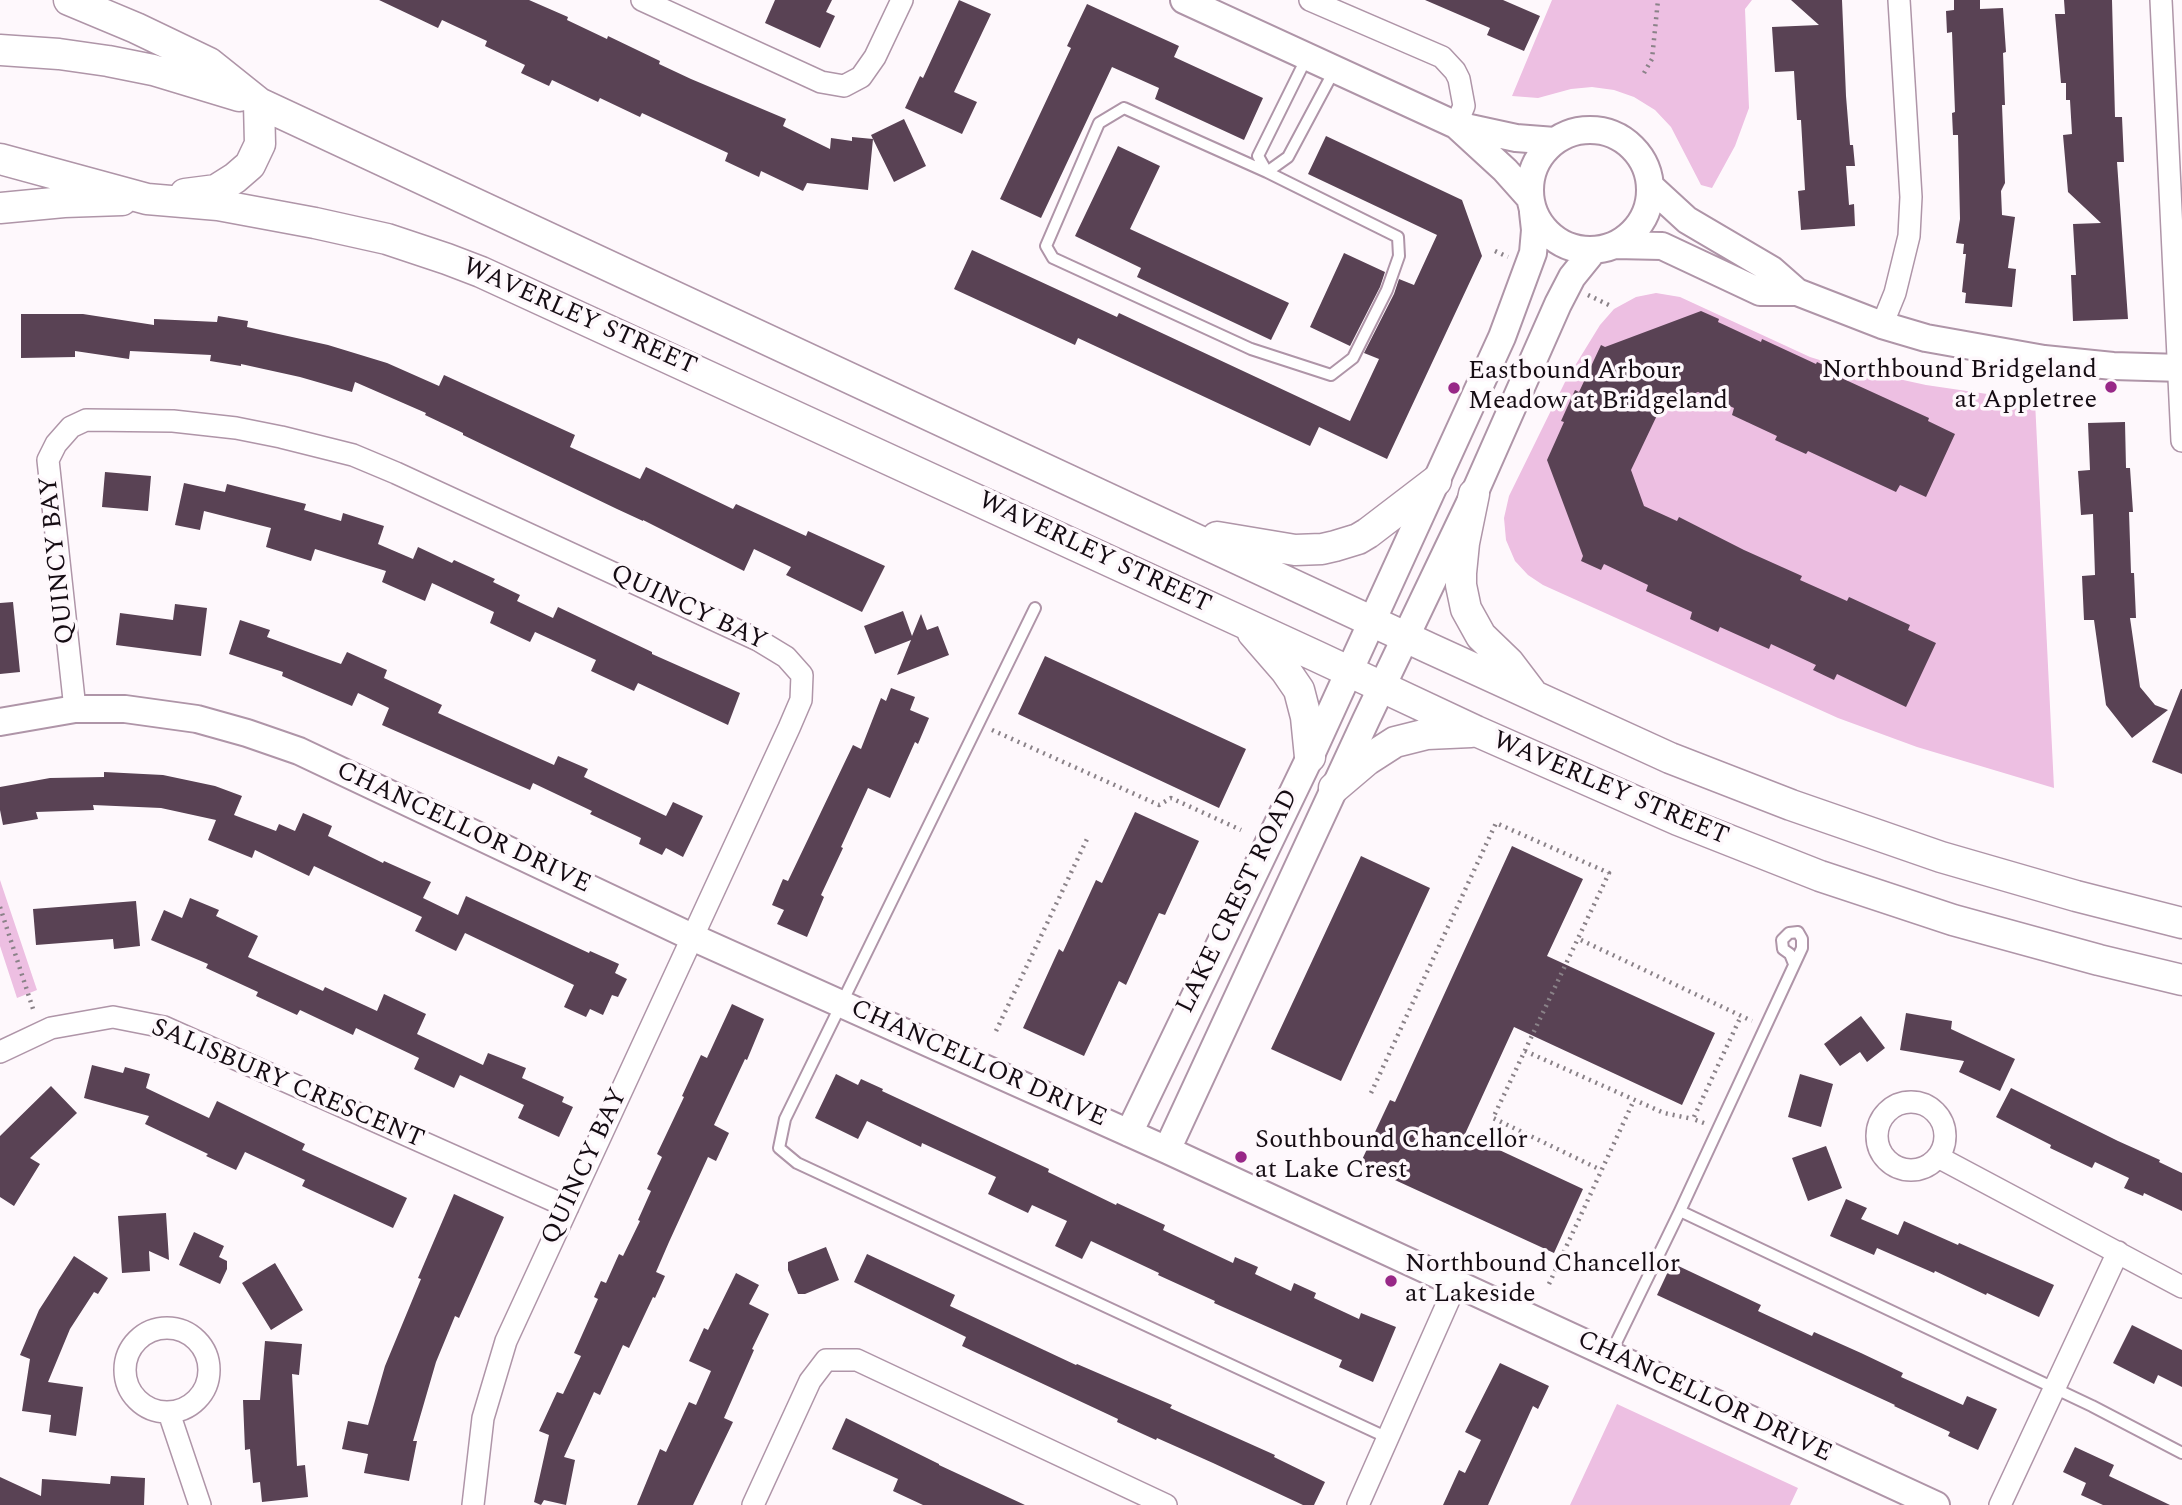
<!DOCTYPE html>
<html>
<head>
<meta charset="utf-8">
<style>
  body { margin:0 }
  canvas { display:block; background:#fef8fc }
</style>
</head>
<body>
<canvas width="2182" height="1505"></canvas>
<script>
const ctx = document.querySelector('canvas').getContext('2d');
ctx.lineJoin = 'round';
function fill(path, color) { ctx.fillStyle = color; ctx.fill(path, 'evenodd'); }
const shape = rows => new Path2D(rows.map(r => 'M' + r).join(''));
function trace(path, color, width, dash) { ctx.strokeStyle = color; ctx.lineWidth = width; ctx.lineCap = dash ? 'butt' : 'round'; ctx.setLineDash(dash || []); ctx.stroke(path); }
function label(font, color, halo, rows, align = 'center') {
  ctx.font = font + ' Spectral,serif'; ctx.lineWidth = 7; ctx.setLineDash([]); ctx.textBaseline = 'middle'; ctx.strokeStyle = halo; ctx.fillStyle = color; for (const [text, x, y, turn = 0] of rows) {
    ctx.save(); ctx.translate(x, y); ctx.rotate((+turn || 0) * Math.PI / 180); ctx.textAlign = isNaN(turn) ? turn : align; if (halo) ctx.strokeText(text, 0, 0); ctx.fillText(text, 0, 0); ctx.restore();
  }
}
const green = shape([
  [1552,0,1752,0,1745,9,1749,108,1735,146,1712,188,1701,185,1671,127,1655,110,1634,97,1614,90,1592,87,1571,89,1538,98,1512,96],
  [1656,293,1680,297,1810,357,1839,366,1926,385,2035,401,2054,788,1917,747,1838,718,1543,585,1528,575,1515,561,1506,540,1504,518,1509,496,1565,382,1600,325,1614,309,1636,297],
  [0,880,37,990,17,998,0,946],
  [1617,1404,1798,1488,1790,1505,1570,1505]
]);
const building = shape([
  [379,0,529,0,568,17,567,20,607,39,608,36,660,61,659,64,691,79,786,119,783,126,830,149,831,138,852,141,852,137,873,139,868,190,807,183,803,191,761,171,759,177,725,161,728,153,642,113,640,117,600,98,598,102,552,80,549,86,521,73,525,65,485,46,487,41,442,20,438,28],
  [775,0,832,0,826,12,835,16,820,48,765,23],
  [959,0,991,14,954,92,977,102,962,134,905,108,920,76,923,78],
  [1425,0,1503,0,1540,16,1524,51,1487,35,1490,28],
  [1791,0,1842,0,1846,96,1850,145,1853,145,1855,166,1846,166,1849,205,1854,204,1855,226,1801,230,1798,191,1805,190,1801,120,1797,120,1794,71,1775,72,1772,27,1819,25],
  [1954,0,1980,0,1980,9,2003,8,2006,52,2003,53,2005,105,2002,105,2005,183,2001,191,2002,215,2015,217,2008,268,2016,269,2012,307,1965,303,1966,293,1962,292,1966,254,1963,254,1964,244,1956,243,1960,219,1958,135,1953,135,1952,113,1955,112,1952,32,1947,33,1946,11,1954,10],
  [2064,0,2112,0,2115,117,2122,117,2124,162,2117,162,2128,319,2073,321,2071,275,2076,275,2073,224,2101,223,2068,192,2063,135,2072,134,2070,100,2066,100,2066,83,2061,83,2055,14,2065,14],
  [1087,4,1179,46,1174,57,1263,98,1244,140,1155,99,1159,88,1112,67,1041,218,1000,199,1071,48,1067,46],
  [904,119,926,166,894,182,871,135],
  [1326,136,1462,200,1482,256,1387,459,1319,427,1310,446,1078,338,1075,345,954,289,972,250,1117,317,1119,313,1350,421,1379,359,1364,353,1394,294,1399,279,1414,285,1437,235,1308,174],
  [1118,146,1160,166,1130,229,1289,303,1271,340,1137,277,1141,268,1075,236],
  [1344,253,1385,272,1380,287,1350,346,1310,327],
  [1701,311,1719,319,1718,322,1761,342,1762,339,1816,364,1817,362,1838,372,1837,376,1929,418,1928,421,1955,434,1926,497,1900,485,1896,492,1808,451,1806,454,1775,440,1777,436,1732,415,1734,408,1698,392,1661,407,1631,470,1644,506,1677,521,1679,517,1744,550,1802,576,1800,580,1847,601,1849,597,1910,625,1908,630,1936,643,1906,707,1837,674,1834,680,1813,670,1816,665,1771,644,1769,649,1720,627,1718,632,1690,619,1692,612,1646,591,1648,585,1604,564,1601,570,1581,561,1583,556,1547,460,1564,422,1561,421,1575,390,1579,392,1601,345,1605,347],
  [21,314,83,314,154,325,154,319,217,322,218,316,248,321,247,327,328,345,387,363,439,386,444,375,575,435,570,447,640,479,646,467,733,509,736,504,806,536,808,531,885,566,862,612,786,575,791,567,754,549,744,571,643,520,643,521,617,509,463,435,463,433,425,415,426,413,355,382,352,392,300,377,241,364,241,366,210,361,211,355,130,351,129,359,75,351,75,357,21,358],
  [2125,422,2126,468,2130,468,2133,512,2129,512,2131,573,2134,573,2136,618,2130,618,2140,687,2155,705,2168,710,2132,738,2106,705,2094,620,2084,620,2082,576,2095,575,2093,514,2081,515,2078,471,2090,470,2088,423],
  [105,472,151,476,148,511,102,507],
  [184,483,225,492,227,484,306,504,304,510,341,521,343,513,384,526,378,544,413,559,418,547,452,563,454,560,495,579,493,582,520,595,517,601,553,618,558,607,652,652,652,654,740,693,728,725,638,683,634,691,591,671,596,660,535,632,530,642,490,623,494,612,432,583,425,601,382,582,386,571,315,549,311,561,266,547,271,528,204,511,200,530,175,525],
  [13,602,20,672,0,674,0,603],
  [175,604,207,608,201,656,116,645,120,613,173,620],
  [903,611,912,636,921,614,927,630,938,626,949,655,897,675,911,640,875,654,864,626],
  [240,620,270,630,267,637,341,664,347,652,387,670,384,678,442,705,438,713,554,765,558,756,588,769,584,777,666,816,673,802,703,816,683,857,666,848,662,855,639,844,641,838,590,814,592,811,533,783,530,790,382,725,389,708,358,693,352,706,282,676,283,672,229,654],
  [1045,656,1246,749,1219,808,1018,714],
  [891,688,915,697,910,710,929,718,918,744,915,742,890,798,868,788,841,847,843,848,821,895,824,897,807,937,777,924,784,910,772,905,783,879,788,881,853,745,861,749,881,698,886,701],
  [2181,689,2182,689,2182,774,2152,762],
  [104,772,163,775,215,786,242,796,234,815,276,831,279,824,295,831,303,813,332,826,328,836,383,863,384,861,431,882,423,898,458,915,466,896,589,953,590,951,619,964,615,973,627,979,618,997,612,995,603,1015,590,1009,586,1017,564,1007,574,985,465,933,456,951,415,931,422,917,314,866,309,876,255,850,252,858,208,840,216,820,161,808,93,805,94,810,36,812,38,819,3,825,0,810,0,787,50,778,104,777],
  [1135,812,1199,841,1165,915,1159,913,1126,985,1119,981,1084,1056,1023,1028,1059,949,1063,952,1096,880,1102,883],
  [1512,846,1583,879,1547,956,1715,1033,1682,1105,1514,1027,1465,1134,1583,1189,1554,1253,1360,1164,1390,1100,1395,1102],
  [1361,856,1430,888,1341,1081,1271,1049],
  [190,898,219,910,216,916,258,936,248,957,323,991,325,987,377,1011,384,994,426,1014,417,1034,483,1065,488,1053,526,1068,522,1078,564,1097,562,1102,573,1107,559,1137,518,1118,524,1105,460,1075,454,1088,414,1069,419,1058,356,1028,353,1035,300,1010,297,1015,256,996,258,992,206,968,208,964,151,940,164,910,182,918],
  [136,901,140,946,114,949,113,939,36,945,33,909],
  [732,1004,764,1019,747,1060,745,1059,714,1125,729,1133,716,1161,708,1157,669,1242,656,1272,665,1276,655,1298,653,1297,629,1348,623,1345,600,1395,594,1392,564,1457,575,1460,566,1505,544,1500,541,1505,534,1502,549,1435,539,1431,557,1392,563,1394,581,1356,574,1353,598,1299,594,1297,601,1281,606,1283,619,1254,623,1256,640,1221,638,1220,651,1191,647,1189,662,1157,657,1154,684,1097,682,1096,701,1055,707,1058],
  [1906,1013,1952,1021,1951,1029,2015,1059,2000,1091,1959,1072,1964,1061,1900,1050],
  [1861,1016,1885,1048,1867,1062,1860,1052,1840,1066,1824,1044],
  [92,1065,123,1073,125,1067,150,1074,146,1088,209,1118,217,1101,305,1144,302,1150,407,1198,393,1228,302,1186,305,1180,245,1152,236,1170,206,1156,208,1154,145,1124,149,1116,84,1098],
  [836,1074,858,1085,861,1079,883,1089,882,1091,1049,1169,1048,1172,1116,1205,1117,1203,1165,1225,1163,1230,1233,1263,1235,1257,1258,1267,1255,1274,1291,1291,1294,1283,1316,1293,1314,1298,1359,1319,1361,1313,1396,1327,1373,1382,1339,1367,1342,1360,1214,1303,1215,1301,1158,1275,1159,1273,1091,1241,1082,1259,1055,1246,1067,1221,1032,1205,1028,1213,988,1194,996,1177,922,1143,921,1147,867,1121,858,1139,815,1118],
  [1800,1074,1833,1084,1821,1127,1788,1117],
  [51,1086,77,1113,30,1158,40,1164,14,1206,0,1197,0,1136],
  [2011,1088,2118,1141,2160,1160,2159,1162,2182,1173,2182,1211,2144,1193,2143,1196,2124,1188,2129,1178,2095,1162,2092,1168,2050,1148,2051,1145,1996,1117],
  [1826,1146,1842,1188,1808,1201,1792,1158],
  [454,1194,504,1217,459,1318,455,1316,436,1362,413,1441,417,1441,409,1481,364,1473,368,1454,342,1449,348,1421,368,1425,385,1366,421,1279,418,1278],
  [1846,1199,1867,1208,1861,1219,1898,1235,1904,1221,1958,1245,1959,1243,2054,1285,2039,1317,1987,1293,1986,1295,1935,1271,1934,1273,1877,1248,1874,1255,1830,1236],
  [166,1213,169,1260,149,1251,150,1271,122,1273,118,1216],
  [194,1232,224,1246,219,1257,227,1261,227,1269,220,1284,179,1265],
  [826,1247,839,1280,805,1294,798,1294,788,1270,788,1262],
  [867,1254,955,1295,950,1306,1076,1365,1077,1364,1172,1405,1170,1408,1275,1455,1274,1457,1325,1482,1314,1505,1303,1505,1213,1463,1157,1438,1156,1440,1117,1422,1118,1419,962,1346,966,1337,854,1282],
  [74,1256,108,1278,98,1294,94,1292,70,1329,48,1382,83,1387,76,1436,49,1432,51,1415,22,1411,30,1359,20,1355,39,1310],
  [275,1263,303,1310,271,1330,242,1283],
  [1672,1263,1761,1305,1758,1311,1812,1336,1814,1332,1861,1353,1903,1373,1901,1377,1963,1405,1967,1396,1997,1409,1978,1450,1948,1436,1950,1432,1894,1406,1895,1405,1657,1295],
  [736,1273,759,1285,749,1304,769,1314,752,1349,754,1350,724,1418,733,1422,693,1505,637,1505,660,1449,666,1452,689,1402,696,1405,711,1371,689,1361,704,1328,708,1330],
  [2132,1325,2182,1350,2182,1387,2158,1375,2154,1384,2113,1363],
  [265,1341,302,1344,299,1375,292,1374,297,1466,305,1465,308,1497,262,1502,260,1482,253,1483,250,1449,245,1450,243,1400,260,1400],
  [1500,1363,1549,1386,1538,1409,1533,1406,1488,1505,1443,1505,1459,1470,1465,1473,1481,1440,1465,1432],
  [846,1418,939,1464,939,1465,1025,1505,923,1505,893,1491,898,1479,832,1449],
  [2075,1447,2114,1465,2109,1476,2170,1505,2103,1505,2081,1495,2086,1483,2063,1472],
  [111,1476,145,1478,144,1505,0,1505,0,1477,41,1496,42,1479,110,1484]
]);
const path = shape([
  [1644,73,1652,59,1658,0],
  [1495,251,1508,257],
  [1588,295,1613,307],
  [992,730,1159,805,1171,798,1241,830],
  [0,907,34,1012],
  [1581,940,1752,1021],
  [996,1031,1087,839],
  [1525,1051,1664,1113,1693,1119],
  [1371,1093,1496,823,1609,873,1493,1118,1601,1170],
  [1704,1123,1693,1119,1741,1016],
  [1549,1284,1634,1100]
]);
const service = shape([
  [1307,57,1258,156,1267,172,1288,157,1335,69],
  [1124,108,1267,172,1398,237,1399,256,1387,290,1353,358,1331,375,1251,349,1053,258,1046,246,1099,123,1124,108],
  [1035,608,785,1119,779,1148,797,1163,1388,1438],
  [1680,1211,2092,1406,2182,1453],
  [1610,1355,1680,1211,1802,948,1802,939,1798,932,1789,933,1782,940,1783,949,1790,954,1794,964]
]);
const minor = shape([
  [642,0,821,82,844,86,861,77,875,57,902,0],
  [1310,0,1442,57,1455,71,1459,79,1464,106,1456,125],
  [2161,0,2182,441],
  [1882,325,1895,293,1909,236,1911,197,1899,0],
  [75,709,48,460,56,444,71,427,86,420,173,421,236,428,281,437,353,455,396,473,758,640,786,657,802,675,801,700,789,728,506,1341,483,1418,473,1505],
  [0,1052,51,1028,113,1017,164,1027,568,1207],
  '1877 1136a34 34 0 1 1 68 0a34 34 0 1 1-68 0Z',
  [1938,1157,2182,1287],
  '125 1370a42 42 0 1 1 84 0a42 42 0 1 1-84 0Z',
  [169,1413,200,1505],
  [753,1505,810,1381,826,1360,857,1360,1166,1505],
  [1358,1505,1456,1284],
  [2000,1505,2118,1252]
]);
const tertiary = shape([
  [1184,0,1456,125,1516,138,1555,141],
  [1456,125,1505,170,1530,198],
  '1530 190a60 60 0 1 1 120 0a60 60 0 1 1-120 0Z',
  [1650,186,1687,220,1772,270,1797,292,1882,325,1926,338,2044,359,2113,366,2182,368],
  [1615,245,1662,246,1760,292,1797,292],
  [0,722,75,709,125,709,197,719,247,733,299,751,692,937,1167,1150,1936,1505],
  [1129,1133,1310,757,1502,337,1533,253,1535,230,1533,212],
  [1167,1150,1366,720,1474,494,1558,304,1572,277,1593,251]
]);
const secondary = shape([
  [69,0,136,28,209,63,259,103,1429,648,1670,758,1791,805,1941,857,2076,896,2182,923],
  [0,50,59,54,108,61,153,70,239,96],
  [0,159,147,199,218,205,315,223,387,239,447,259,481,272,1316,656,1476,731,1678,820,1820,876,1953,920,2099,960,2182,980],
  [185,194,216,190,235,178,250,165,260,144,259,103],
  [0,208,64,202,122,200],
  [1474,494,1464,543,1461,573,1461,585,1466,609,1481,636,1509,663,1531,692],
  [1217,537,1295,550,1322,549,1335,546,1358,539,1368,533,1436,481],
  [1253,633,1286,671,1299,690,1306,717,1310,757],
  [1334,788,1367,760,1395,742,1427,734,1471,732]
]);
const markers = [
  [2111,387,7,"#982887"],
  [1454,388,7,"#982887"],
  [1241,1157,7,"#982887"],
  [1391,1281,7,"#982887"]
];
const streetNames = [
  ["WAVERLEY STREET",579,318,24],
  ["WAVERLEY STREET",1094,554,25],
  ["QUINCY BAY",59,560,-96],
  ["QUINCY BAY",688,609,25],
  ["WAVERLEY STREET",1610,790,23],
  ["CHANCELLOR DRIVE",463,829,25],
  ["LAKE CREST ROAD",1239,902,-64],
  ["CHANCELLOR DRIVE",978,1065,24],
  ["SALISBURY CRESCENT",287,1085,23],
  ["QUINCY BAY",586,1167,-65],
  ["CHANCELLOR DRIVE",1704,1398,25]
];
const poiNames = [
  ["Northbound Bridgeland",2097,372,"right"],
  ["at Appletree",2097,402,"right"],
  ["Eastbound Arbour",1468,373],
  ["Meadow at Bridgeland",1468,403],
  ["Southbound Chancellor",1255,1142],
  ["at Lake Crest",1255,1172],
  ["Northbound Chancellor",1405,1266],
  ["at Lakeside",1405,1296]
];
fill(green, '#edbfe2');
fill(building, '#594254');
trace(service, '#af95a8', 14);
trace(minor, '#af95a8', 24);
trace(tertiary, '#af95a8', 30);
trace(secondary, '#af95a8', 33);
trace(path, '#8a8288', 4.5, [2, 5]);
trace(service, '#fff', 10);
trace(minor, '#fff', 21);
trace(tertiary, '#fff', 26);
trace(secondary, '#fff', 30);
for (const [x, y, r, color] of markers) { const dot = new Path2D(); dot.arc(x, y, r, 0, 2 * Math.PI); ctx.fillStyle = color; ctx.fill(dot); trace(dot, '#fef8fc', 2.5); }
label('26px', '#150c13', '#fef8fc', streetNames);
label('26px', '#150c13', '#fef8fc', poiNames, 'left');
</script>
</body>
</html>
